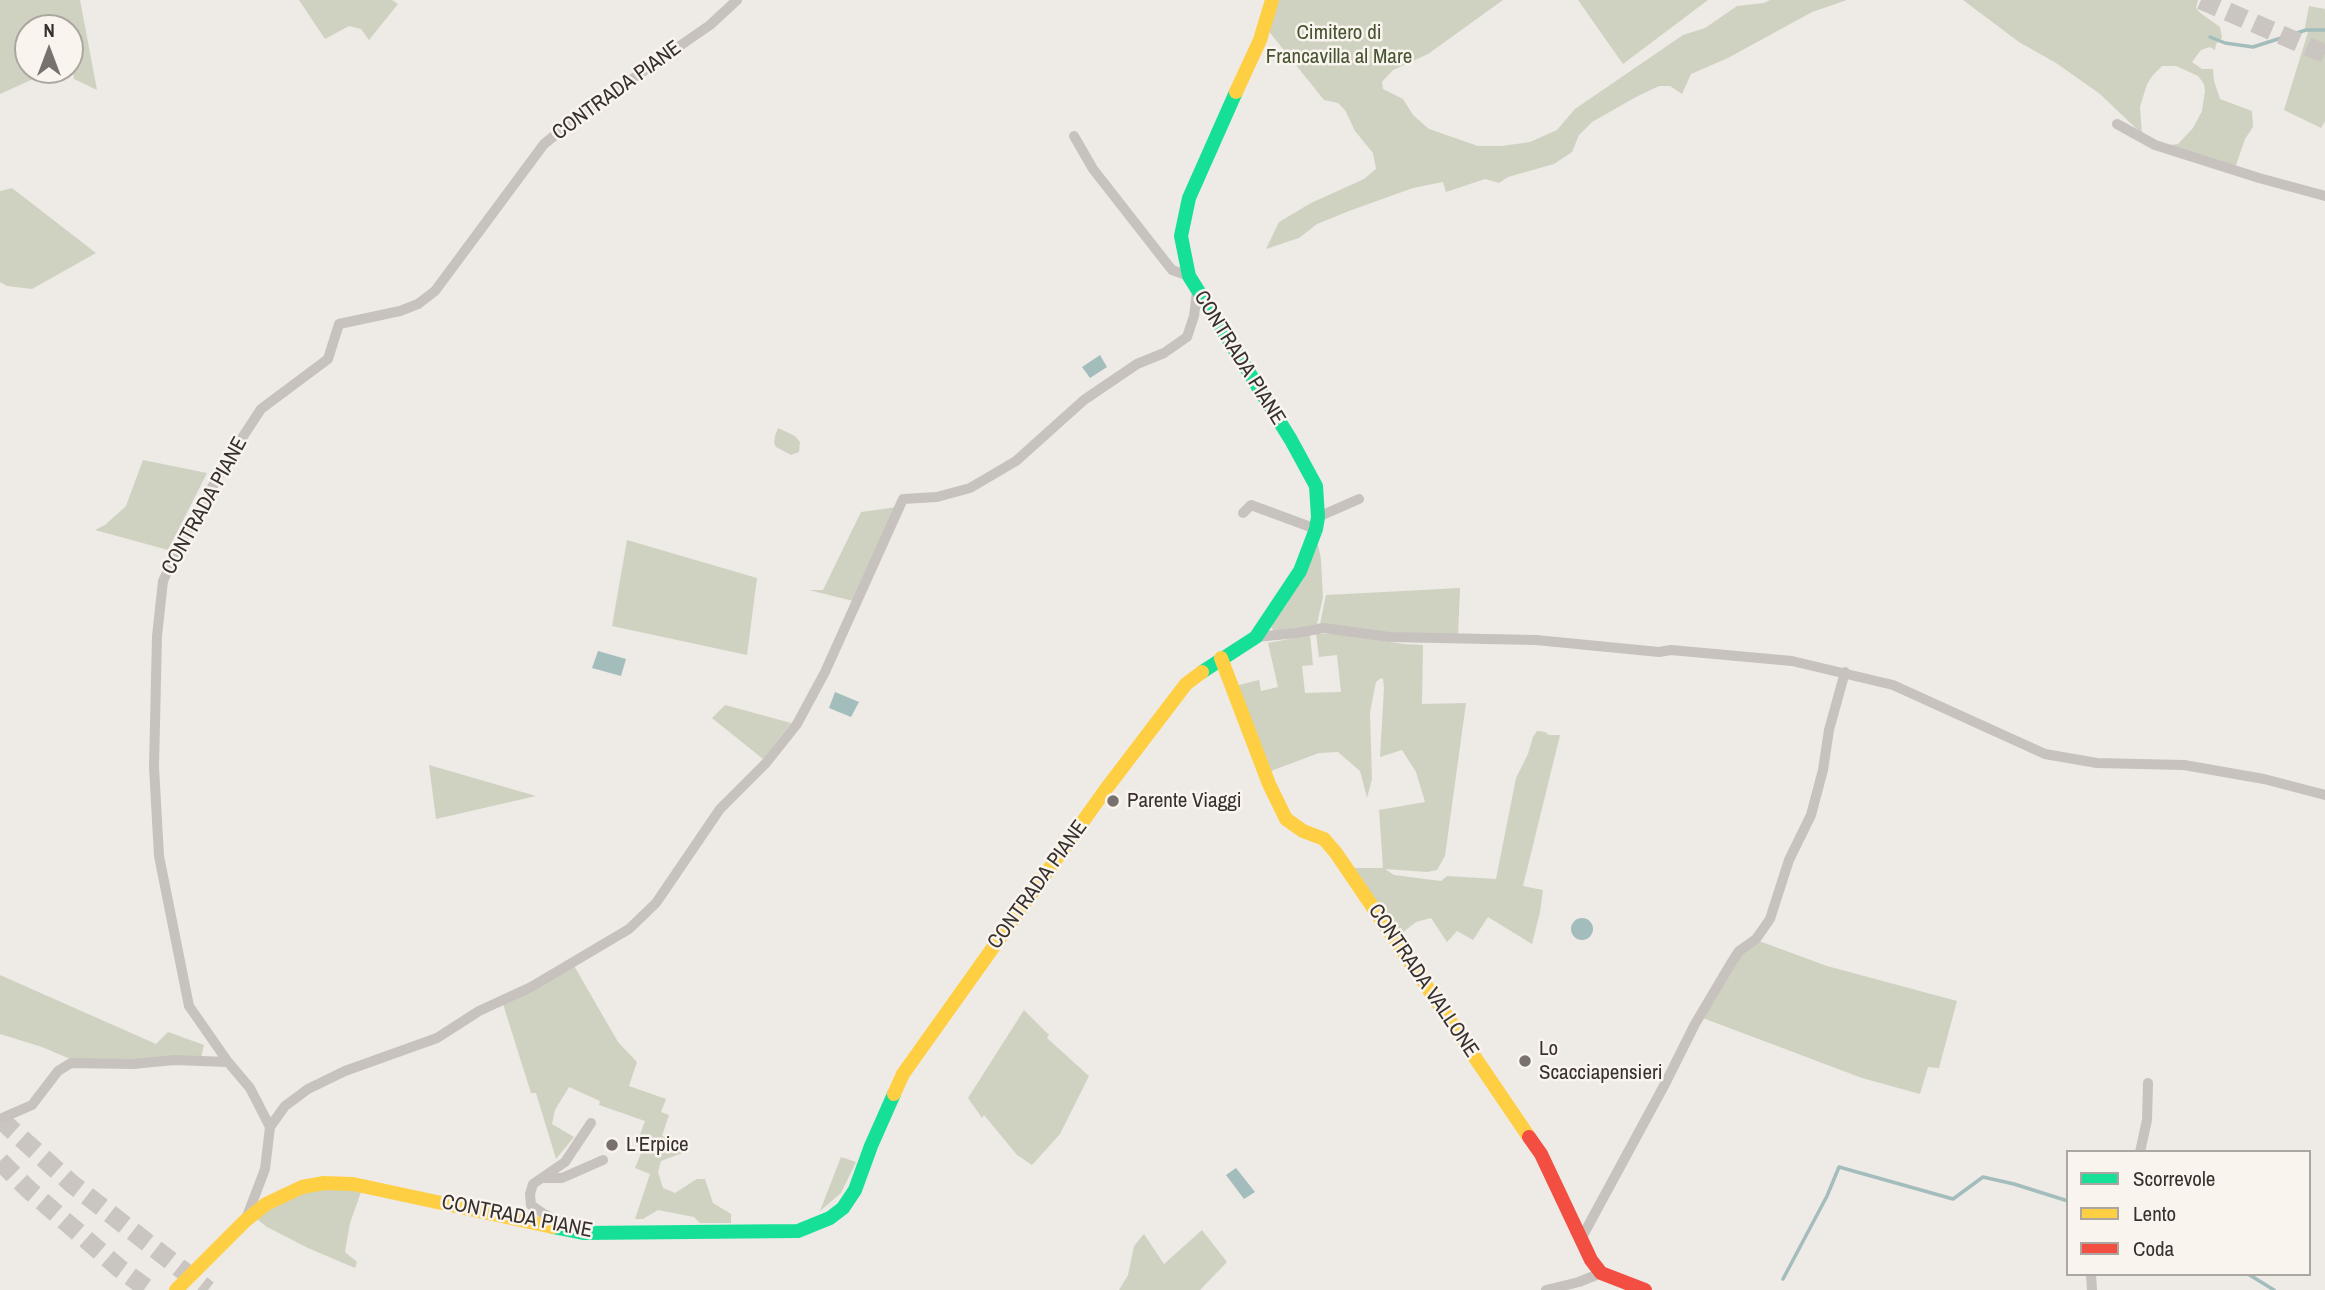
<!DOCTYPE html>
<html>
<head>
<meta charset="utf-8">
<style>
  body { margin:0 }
  #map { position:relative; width:2325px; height:1290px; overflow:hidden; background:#eeeae6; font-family:"Archivo Narrow",sans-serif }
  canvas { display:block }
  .legend { position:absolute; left:2066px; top:1150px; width:245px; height:126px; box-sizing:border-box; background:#f9f4ee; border:2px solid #aca6a0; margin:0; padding:9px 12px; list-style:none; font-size:21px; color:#38302c }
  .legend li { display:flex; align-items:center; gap:14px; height:35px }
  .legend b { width:35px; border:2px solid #aca6a0 }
  .north { position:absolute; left:14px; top:14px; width:70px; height:70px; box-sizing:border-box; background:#f9f4ee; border:2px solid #aca6a0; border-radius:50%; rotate:0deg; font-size:19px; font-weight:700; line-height:28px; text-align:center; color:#38302c }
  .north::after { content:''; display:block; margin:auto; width:24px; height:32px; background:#78716d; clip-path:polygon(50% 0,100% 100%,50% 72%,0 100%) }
</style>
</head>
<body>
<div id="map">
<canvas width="2325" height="1290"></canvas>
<ul class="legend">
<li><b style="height:9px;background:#16e098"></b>Scorrevole</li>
<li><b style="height:9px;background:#ffcf43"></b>Lento</li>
<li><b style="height:9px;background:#f24e42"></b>Coda</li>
</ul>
<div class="north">N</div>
</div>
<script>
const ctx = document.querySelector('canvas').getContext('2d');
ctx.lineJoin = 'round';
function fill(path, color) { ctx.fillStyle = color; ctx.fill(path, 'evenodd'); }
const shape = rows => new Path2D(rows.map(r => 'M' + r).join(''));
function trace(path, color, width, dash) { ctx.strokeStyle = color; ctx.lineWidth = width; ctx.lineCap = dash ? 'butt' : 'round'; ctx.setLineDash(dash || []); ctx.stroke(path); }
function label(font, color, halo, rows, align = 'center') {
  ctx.font = font + ' "Archivo Narrow",sans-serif'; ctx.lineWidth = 5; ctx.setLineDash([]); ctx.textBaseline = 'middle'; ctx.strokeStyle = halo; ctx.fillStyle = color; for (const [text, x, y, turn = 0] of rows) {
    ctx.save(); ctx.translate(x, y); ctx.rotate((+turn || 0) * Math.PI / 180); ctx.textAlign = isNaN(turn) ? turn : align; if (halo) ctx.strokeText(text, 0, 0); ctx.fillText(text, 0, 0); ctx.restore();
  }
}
const green = shape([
  [0,0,80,0,97,90,74,79,72,67,70,65,70,28,28,28,28,70,37,70,40,76,0,94],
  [299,0,392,0,398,4,369,40,361,29,349,26,325,39],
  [1274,0,1503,0,1428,54,1393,70,1382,82,1383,89,1403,99,1413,115,1429,129,1478,146,1502,146,1530,142,1557,130,1575,109,1683,35,1705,28,1737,6,1764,3,1770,0,1847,0,1812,12,1728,58,1691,74,1682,94,1670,86,1659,86,1636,97,1592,122,1579,135,1572,152,1554,164,1508,177,1499,183,1485,179,1446,192,1443,182,1413,188,1349,211,1317,224,1299,238,1266,249,1279,222,1311,203,1364,179,1376,169,1373,153,1355,131,1345,110,1338,103,1324,100,1267,29],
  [1578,0,1708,0,1623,64],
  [1963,0,2198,0,2196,8,2199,12,2220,27,2222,38,2216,44,2215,50,2210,47,2201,50,2192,62,2202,69,2213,69,2214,81,2220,99,2252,111,2253,127,2245,139,2235,168,2170,145,2178,144,2193,128,2202,111,2205,91,2204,84,2198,76,2176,66,2162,66,2153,75,2147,84,2140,107,2142,134,2100,94,2056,63,2019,42],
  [2309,6,2325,9,2325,121,2321,128,2284,110,2308,32,2305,27],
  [12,188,96,253,32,289,7,286,0,282,0,191],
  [778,428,795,436,800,442,799,452,791,455,776,447,774,443,775,436],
  [143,460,207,473,168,550,95,530,105,525,126,506],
  [897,507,853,601,809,590,823,590,861,512],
  [627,540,757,578,747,655,612,626],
  [1317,540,1321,559,1323,597,1317,624,1275,633,1271,627],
  [1460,588,1458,636,1400,635,1320,624,1326,595],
  [1316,634,1335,634,1403,644,1423,645,1422,704,1466,703,1445,856,1437,870,1427,872,1385,869,1394,875,1441,881,1447,876,1496,879,1516,778,1528,754,1533,737,1537,731,1545,732,1549,735,1560,735,1523,886,1543,890,1540,912,1532,944,1488,917,1473,940,1457,931,1447,942,1431,918,1416,922,1397,937,1350,868,1383,868,1379,810,1425,802,1416,772,1402,750,1380,757,1384,688,1383,679,1381,678,1376,682,1370,712,1372,779,1367,798,1360,771,1338,752,1319,753,1271,771,1235,686,1259,680,1261,691,1278,687,1268,643,1310,635,1313,665,1302,666,1305,693,1341,692,1337,655,1319,657],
  [725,705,791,723,763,759,712,718],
  [429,765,536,796,436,819],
  [1759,941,1827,966,1957,1001,1939,1068,1928,1067,1920,1094,1862,1078,1700,1017,1737,957],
  [573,964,618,1042,637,1062,629,1086,666,1099,661,1112,669,1115,662,1136,686,1145,688,1151,661,1161,658,1172,663,1188,675,1193,697,1179,705,1179,713,1203,731,1214,731,1223,700,1223,694,1217,658,1210,643,1219,635,1219,650,1174,635,1168,643,1148,636,1145,645,1121,599,1105,600,1101,569,1087,555,1110,552,1124,574,1137,556,1159,536,1093,531,1093,503,1004],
  [0,975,156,1044,168,1032,204,1045,201,1058,116,1061,68,1058,42,1047,0,1034],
  [1024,1010,1049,1035,1047,1038,1089,1076,1060,1134,1032,1165,1017,1155,984,1115,982,1118,968,1098],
  [841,1157,856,1162,841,1193,820,1211],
  [346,1189,361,1192,350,1223,345,1252,357,1262,355,1268,308,1248,267,1227,257,1219,277,1203,312,1190],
  [1202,1230,1227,1262,1200,1290,1119,1290,1128,1275,1134,1246,1144,1234,1164,1264]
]);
const water = shape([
  [1100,355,1107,367,1090,378,1082,367],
  [598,651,626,659,621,676,592,668],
  [835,692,859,702,851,717,829,708],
  '1571 929a11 11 0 1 1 22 0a11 11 0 1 1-22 0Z',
  [1236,1168,1255,1192,1244,1199,1226,1175]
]);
const stream = shape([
  [2210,37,2225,43,2253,47,2306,30,2325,30],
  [2248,1274,2274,1290],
  [1783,1279,1827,1196,1839,1167,1953,1199,1983,1177,2014,1184,2068,1201]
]);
const highwayTunnel = shape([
  [2201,0,2325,54],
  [0,1119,72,1184,208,1290],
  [0,1161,28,1189,119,1268,149,1290]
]);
const street = shape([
  [2117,124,2155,145,2259,178,2325,196],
  [1074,136,1093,169,1172,270,1189,276],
  [1243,513,1251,505,1316,529],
  [1318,517,1359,499],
  [1256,637,1297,633,1323,628,1389,637,1536,640,1659,652,1671,650,1792,661,1893,685,2045,754,2097,763,2184,765,2264,779,2325,795],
  [0,1119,32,1105,58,1071,71,1063,133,1064,174,1060,228,1062],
  [270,1127,285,1106,308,1089,345,1071,437,1038,479,1011,531,987,629,929,656,903,720,809,766,763,797,724,825,672,903,499,937,497,970,488,1016,461,1084,400,1137,364,1164,353,1187,337,1194,316,1197,291],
  [2140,1152,2147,1120,2148,1083],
  [544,1178,562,1178,603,1160],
  [246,1219,265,1169,270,1127,250,1088,228,1062,189,1006,159,856,154,767,157,636,163,581,178,549,225,464,261,409,328,359,339,324,400,311,418,304,435,291,544,144,580,115,710,25,737,0],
  [568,1226,544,1214,531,1205,530,1194,533,1184,565,1162,591,1123],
  [1581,1239,1666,1082,1695,1024,1730,965,1739,951,1756,939,1770,919,1789,860,1811,815,1823,770,1829,730,1845,672],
  [2091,1274,2092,1290],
  [1546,1290,1579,1282,1601,1273]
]);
const fast = shape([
  [1202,672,1256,637,1300,571,1316,529,1318,517,1316,486,1291,440,1189,276,1181,236,1189,198,1236,92],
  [553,1227,583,1233,798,1231,830,1218,843,1208,855,1190,871,1146,894,1094]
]);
const slow = shape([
  [1236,92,1260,40,1272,0],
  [1221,658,1269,784,1286,819,1303,831,1324,839,1336,853,1529,1137],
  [894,1094,903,1074,1106,789,1186,684,1202,672],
  [176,1290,245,1221,266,1204,302,1187,324,1183,353,1184,553,1227]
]);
const jam = shape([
  [1529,1137,1541,1154,1591,1260,1601,1273,1645,1290]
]);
const markers = [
  [1113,801,7,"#78716d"],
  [1525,1061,7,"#78716d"],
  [612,1145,7,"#78716d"]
];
const parkNames = [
  ["Cimitero di",1339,33],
  ["Francavilla al Mare",1339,57]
];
const streetNames = [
  ["CONTRADA PIANE",617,91,-36],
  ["CONTRADA PIANE",1239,358,58],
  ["CONTRADA PIANE",205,506,-61],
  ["CONTRADA PIANE",1038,885,-54],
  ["CONTRADA VALLONE",1423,981,56],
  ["CONTRADA PIANE",517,1217,11]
];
const poiNames = [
  ["Parente Viaggi",1127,801],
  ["Lo",1539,1049],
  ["Scacciapensieri",1539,1073],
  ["L'Erpice",626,1145]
];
fill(green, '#cfd2c1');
fill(water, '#a3bdbd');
trace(stream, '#a3bdbd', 3.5);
trace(highwayTunnel, '#cac5c1', 19, [19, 10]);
trace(street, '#c7c2bd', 10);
trace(fast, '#16e098', 14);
trace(slow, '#ffcf43', 14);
trace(jam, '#f24e42', 14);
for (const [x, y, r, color] of markers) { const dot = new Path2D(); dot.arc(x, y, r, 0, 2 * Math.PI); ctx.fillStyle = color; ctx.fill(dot); trace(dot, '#f9f4ee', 2.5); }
label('21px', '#475432', '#f9f4ee', parkNames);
label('21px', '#38302c', '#f9f4ee', streetNames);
label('21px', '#38302c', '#f9f4ee', poiNames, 'left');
</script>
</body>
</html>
